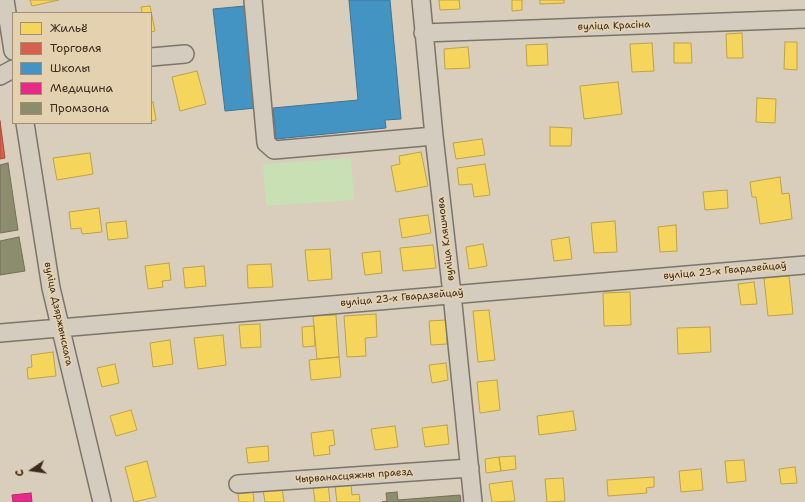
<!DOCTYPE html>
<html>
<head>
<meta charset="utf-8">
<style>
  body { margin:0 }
  #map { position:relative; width:805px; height:502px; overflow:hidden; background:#d8cebb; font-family:"Shantell Sans",sans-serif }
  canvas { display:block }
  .legend { position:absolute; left:12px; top:12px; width:140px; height:112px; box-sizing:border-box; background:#e4d1af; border:1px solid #a08e75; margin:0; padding:5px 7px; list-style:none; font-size:12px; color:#3b2a1e }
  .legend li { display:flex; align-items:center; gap:8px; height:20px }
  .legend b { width:20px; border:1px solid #a08e75 }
  .north { position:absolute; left:12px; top:450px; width:40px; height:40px; -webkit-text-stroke:3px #e4d1af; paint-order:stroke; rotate:257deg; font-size:11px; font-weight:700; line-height:16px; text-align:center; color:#3b2a1e }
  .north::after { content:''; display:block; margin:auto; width:14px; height:18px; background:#3b2a1e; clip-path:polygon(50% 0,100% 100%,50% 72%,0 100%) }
</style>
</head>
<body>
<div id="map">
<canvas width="805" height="502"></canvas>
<ul class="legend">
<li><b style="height:11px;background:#f6d55c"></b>Жильё</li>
<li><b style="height:11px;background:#d6604d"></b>Торговля</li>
<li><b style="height:11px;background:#4393c3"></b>Школы</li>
<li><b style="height:11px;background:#e7298a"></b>Медицина</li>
<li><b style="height:11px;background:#8c8c6e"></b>Промзона</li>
</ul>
<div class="north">С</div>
</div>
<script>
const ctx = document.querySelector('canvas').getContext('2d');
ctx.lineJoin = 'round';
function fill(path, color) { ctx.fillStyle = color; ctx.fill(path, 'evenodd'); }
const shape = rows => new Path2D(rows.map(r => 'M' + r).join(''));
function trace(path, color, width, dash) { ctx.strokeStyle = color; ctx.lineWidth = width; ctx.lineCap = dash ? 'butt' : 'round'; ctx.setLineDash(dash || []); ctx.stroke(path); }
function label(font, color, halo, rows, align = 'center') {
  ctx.font = font + ' "Shantell Sans",sans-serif'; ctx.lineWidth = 4; ctx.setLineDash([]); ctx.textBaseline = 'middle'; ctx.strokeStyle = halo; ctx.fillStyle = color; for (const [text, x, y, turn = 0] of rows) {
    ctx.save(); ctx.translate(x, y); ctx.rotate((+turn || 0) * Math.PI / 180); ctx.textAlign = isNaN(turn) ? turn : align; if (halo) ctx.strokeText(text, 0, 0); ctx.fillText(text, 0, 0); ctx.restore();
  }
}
const green = shape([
  [351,158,354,200,266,206,263,164]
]);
const homes = shape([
  [30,0,59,0,32,6,30,0],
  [439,0,459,0,460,9,440,10,439,0],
  [512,0,522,0,522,10,512,11,512,0],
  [540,0,564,0,564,3,540,4,540,0],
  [150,6,155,31,151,32,151,13,142,13,141,7,150,6],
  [742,33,743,58,727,58,726,34,742,33],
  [785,42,797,42,797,70,784,69,785,42],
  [652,43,654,71,632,72,630,44,652,43],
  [674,43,691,43,692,63,674,63,674,43],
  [547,44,548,65,527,66,526,45,547,44],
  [468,47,470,68,445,69,444,49,468,47],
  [197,71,206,104,180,111,172,77,197,71],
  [618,82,622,114,584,119,580,86,618,82],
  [757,98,776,99,775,123,756,122,757,98],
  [153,102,156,120,151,121,151,103,153,102],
  [550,127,572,128,571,146,550,146,550,127],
  [482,139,485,155,456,159,453,143,482,139],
  [421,152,428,186,396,192,391,166,400,164,399,156,421,152],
  [90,153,93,174,57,180,53,158,90,153],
  [485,164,490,195,474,197,472,184,459,185,457,168,485,164],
  [780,177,782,194,789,193,792,219,760,224,756,197,752,197,750,182,780,177],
  [727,190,728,208,705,210,703,192,727,190],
  [99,208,102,232,82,234,81,228,71,229,69,212,99,208],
  [428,215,431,233,402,238,399,219,428,215],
  [126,221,128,238,108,240,106,223,126,221],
  [615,221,617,252,594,253,591,223,615,221],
  [676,225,677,251,660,252,658,227,676,225],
  [569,237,572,259,554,261,551,240,569,237],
  [483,244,487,266,469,269,466,247,483,244],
  [433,245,436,268,403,271,400,248,433,245],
  [330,249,332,279,308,281,305,250,330,249],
  [380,251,382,273,365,275,362,253,380,251],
  [169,263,171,280,162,281,163,287,148,289,145,266,169,263],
  [271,264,273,287,248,288,247,265,271,264],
  [204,266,206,286,185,288,183,268,204,266],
  [789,276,793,314,768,316,764,278,789,276],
  [754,282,757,304,741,305,738,284,754,282],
  [630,292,631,325,604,326,603,293,630,292],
  [489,310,495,360,478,362,473,311,489,310],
  [376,314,377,337,365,338,366,356,347,357,344,316,376,314],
  [336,315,339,357,317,359,313,316,336,315],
  [446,320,447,344,431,345,429,321,446,320],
  [260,324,261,347,241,348,239,325,260,324],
  [314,326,315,346,303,347,302,327,314,326],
  [710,327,711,352,678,354,677,328,710,327],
  [223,335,226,365,198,369,194,338,223,335],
  [170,340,173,364,153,367,150,343,170,340],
  [53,352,56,376,28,379,27,368,32,367,31,355,53,352],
  [339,357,341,377,311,380,309,360,339,357],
  [446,363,448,380,432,383,429,365,446,363],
  [115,364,119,383,102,387,97,368,115,364],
  [497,380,500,410,480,413,477,382,497,380],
  [131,410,137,430,116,436,110,416,131,410],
  [573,411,576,430,539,435,537,416,573,411],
  [447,425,449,444,425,447,422,428,447,425],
  [395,426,398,447,375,450,371,429,395,426],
  [333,430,335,445,329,446,330,454,314,456,311,433,333,430],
  [268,446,269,461,248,463,246,448,268,446],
  [515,456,516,469,501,471,499,457,515,456],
  [499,457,501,471,486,473,485,459,499,457],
  [744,460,746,481,727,483,725,461,744,460],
  [147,461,156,497,134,502,125,467,147,461],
  [795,467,797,483,781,484,779,469,795,467],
  [701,469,703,490,681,492,679,471,701,469],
  [654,477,654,487,646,488,647,493,608,496,607,480,654,477],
  [563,478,565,501,547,502,545,479,563,478],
  [512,481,515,501,492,502,489,484,512,481],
  [328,484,330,502,315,502,313,486,328,484],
  [351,484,352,495,359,494,360,502,337,502,335,486,351,484],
  [282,488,284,502,265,502,263,490,282,488],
  [253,492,254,502,239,502,238,494,253,492]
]);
const shops = shape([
  [0,121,5,158,0,159,0,121]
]);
const schools = shape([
  [349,0,390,0,401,119,385,120,386,128,276,139,273,108,358,100,349,0],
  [245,6,256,108,225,111,213,9,245,6]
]);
const health = shape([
  [31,493,32,502,13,502,12,495,31,493]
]);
const industry = shape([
  [8,163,18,230,0,233,0,165,8,163],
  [19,237,25,271,0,275,0,241,19,237],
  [397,492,398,500,460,495,461,502,382,502,387,501,386,493,397,492]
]);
const minor = shape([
  [5,0,13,51],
  [253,0,266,143,274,150,434,136],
  [421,0,434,136,452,294,473,502],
  [423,33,805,19],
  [151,57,185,54],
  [0,76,13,69],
  [25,123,51,288,102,502],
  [0,333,805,265],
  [238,484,470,468]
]);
const streetNames = [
  ["вуліца Красіна",614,26,-2],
  ["вуліца Кляшчова",446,239,-97],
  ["вуліца 23-х Гвардзейцаў",725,271,-5],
  ["вуліца 23-х Гвардзейцаў",402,298,-5],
  ["вуліца Дзяржынскага",58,314,78],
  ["Чырванасцяжны праезд",354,476,-4]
];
fill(green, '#c8e0b4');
fill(homes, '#f6d55c');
trace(homes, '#bea249', 1);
fill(shops, '#d6604d');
trace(shops, '#a8503f', 1);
fill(schools, '#4393c3');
trace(schools, '#417492', 1);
fill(health, '#e7298a');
trace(health, '#b3296a', 1);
fill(industry, '#8c8c6e');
trace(industry, '#746f56', 1);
trace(minor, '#7d756a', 20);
trace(minor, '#d4ccbf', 17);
label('10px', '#3b2a1e', '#e4d1af', streetNames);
</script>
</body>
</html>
